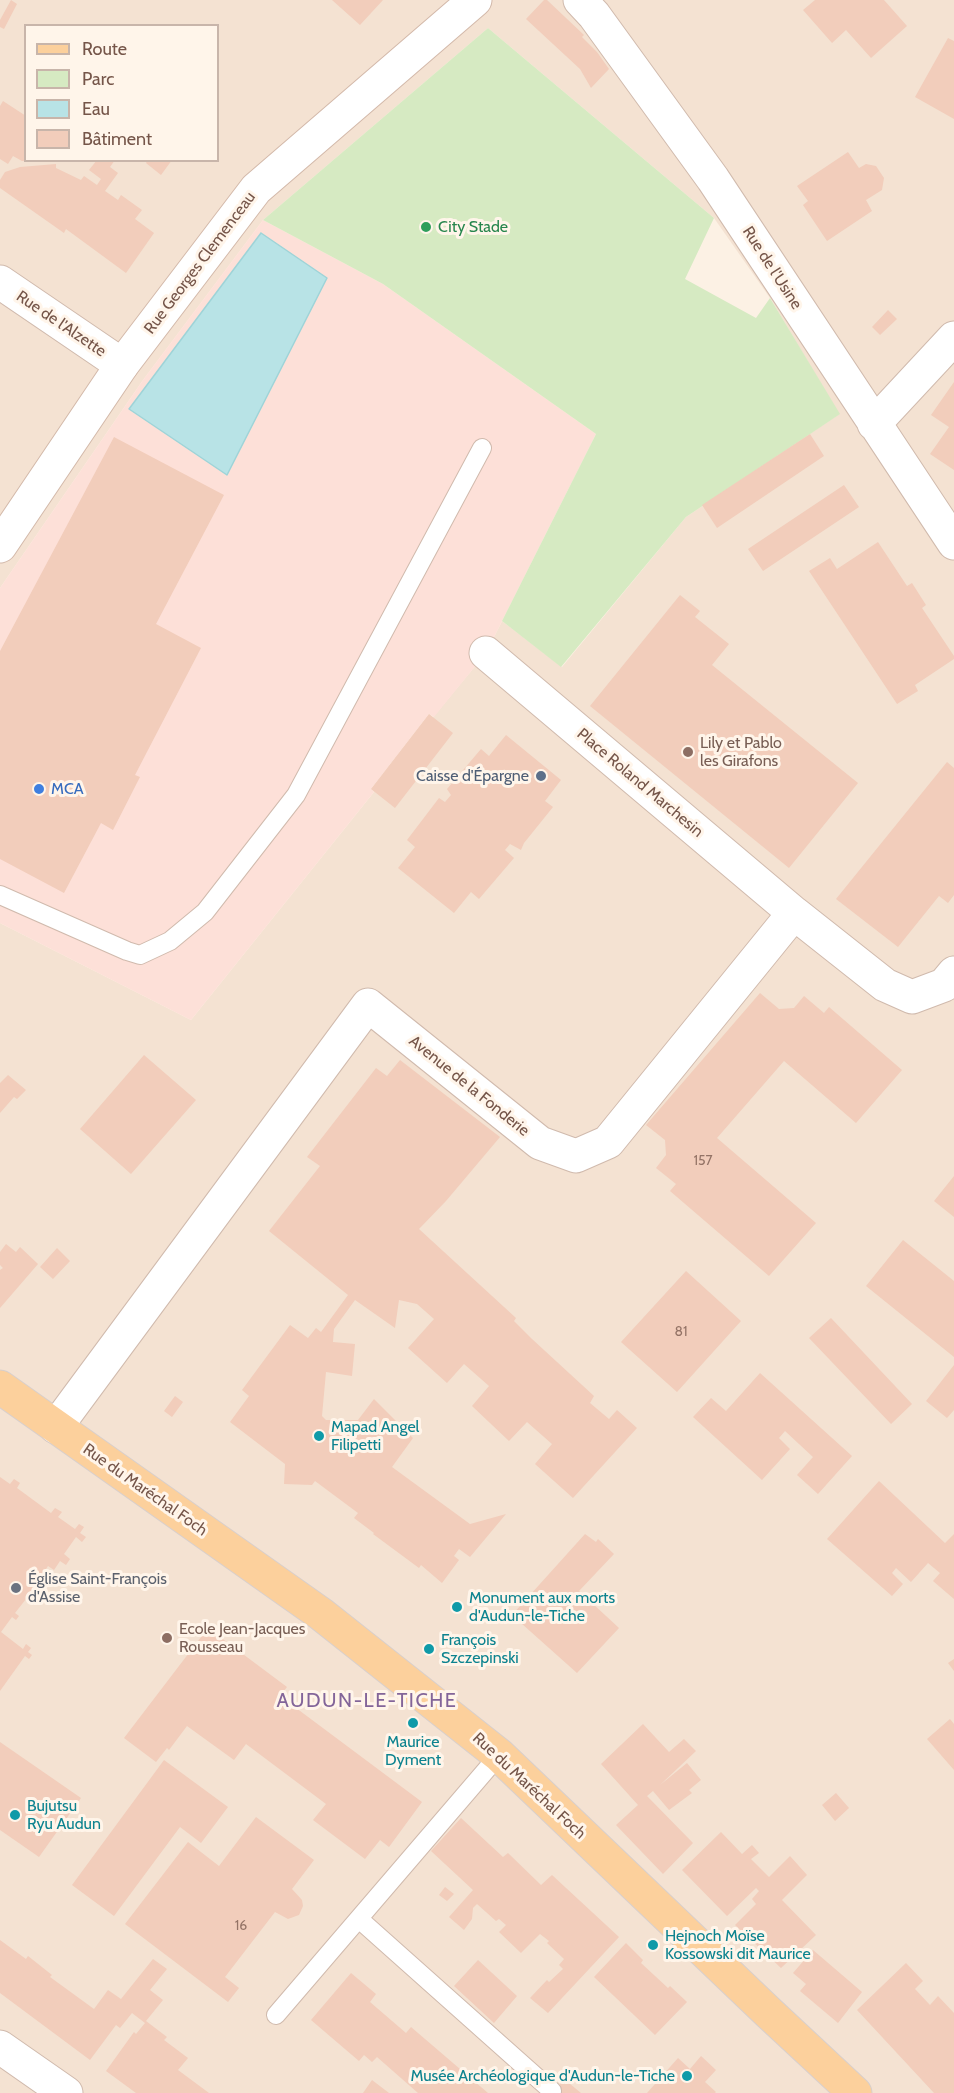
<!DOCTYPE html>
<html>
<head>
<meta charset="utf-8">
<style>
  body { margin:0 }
  #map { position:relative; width:954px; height:2093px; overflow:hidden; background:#fcf1e4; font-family:Cabin,sans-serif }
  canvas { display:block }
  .legend { position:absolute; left:24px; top:24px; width:195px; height:138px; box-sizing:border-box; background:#fff5ea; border:2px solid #c8b5aa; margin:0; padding:8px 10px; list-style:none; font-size:18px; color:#755549 }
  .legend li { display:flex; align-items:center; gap:12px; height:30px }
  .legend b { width:30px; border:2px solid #c8b5aa }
</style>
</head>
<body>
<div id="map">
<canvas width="954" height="2093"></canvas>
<ul class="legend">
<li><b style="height:8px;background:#fcd09c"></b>Route</li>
<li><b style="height:16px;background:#d6eac2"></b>Parc</li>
<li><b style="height:16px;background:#b8e3e6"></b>Eau</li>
<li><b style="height:16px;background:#f2cdbb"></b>Bâtiment</li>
</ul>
</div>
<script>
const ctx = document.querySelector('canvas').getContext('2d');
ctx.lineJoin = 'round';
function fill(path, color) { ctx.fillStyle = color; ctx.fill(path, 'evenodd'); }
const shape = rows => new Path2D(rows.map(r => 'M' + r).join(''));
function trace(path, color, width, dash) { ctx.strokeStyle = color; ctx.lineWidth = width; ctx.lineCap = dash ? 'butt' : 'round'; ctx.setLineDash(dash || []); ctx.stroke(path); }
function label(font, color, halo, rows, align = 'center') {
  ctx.font = font + ' Cabin,sans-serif'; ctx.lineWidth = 6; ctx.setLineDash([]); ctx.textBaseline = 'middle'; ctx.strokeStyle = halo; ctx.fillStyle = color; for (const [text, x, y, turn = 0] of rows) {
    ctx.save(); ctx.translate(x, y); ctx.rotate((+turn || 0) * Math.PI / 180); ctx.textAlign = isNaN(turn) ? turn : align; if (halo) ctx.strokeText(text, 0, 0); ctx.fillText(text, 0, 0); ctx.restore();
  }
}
const residential = shape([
  [0,0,954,0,954,2093,0,2093,0,923,191,1020,374,792,371,789,429,714,433,717,486,653,502,621,562,667,686,517,839,414,770,298,714,218,488,28,263,220,143,380,0,588],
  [26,26,218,26,218,160,26,160]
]);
const commercial = shape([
  [263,220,383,284,596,434,486,653,434,717,429,714,371,789,374,792,191,1020,0,923,0,588,143,380]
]);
const green = shape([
  [488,28,714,218,685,279,756,318,770,298,840,414,686,517,561,667,502,621,596,434,383,284,263,220]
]);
const water = shape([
  [261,233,327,278,227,475,129,409,261,233]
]);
const building = shape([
  [11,0,17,4,4,29,0,27,0,20],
  [332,0,383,0,360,25],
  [544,0,547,0,584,35,582,37,597,52,609,69,591,88,580,69,526,19],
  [815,0,884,0,907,26,871,58,846,30,832,43,803,10],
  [948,38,954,41,954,119,915,97],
  [3,101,26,116,26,161,22,161,13,156,8,164,0,159,0,106],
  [848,152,859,168,866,164,876,166,884,178,882,190,866,200,872,211,827,241,803,205,808,201,797,186],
  [97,160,115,160,110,167,118,173,105,191,118,200,121,195,142,210,135,219,154,233,126,273,66,229,64,233,0,188,0,180,5,172,20,167,56,164,56,168,81,180,84,176,97,185,101,179,89,170],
  [148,160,172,160,161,175,146,163],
  [888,310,897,319,880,335,872,327],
  [954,382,954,470,930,454,949,427,931,415],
  [810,434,824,456,717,528,702,505],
  [114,437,224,495,156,624,201,648,135,775,140,777,113,830,101,823,64,893,0,859,0,651],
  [844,485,859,507,763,571,748,549],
  [878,542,907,586,912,583,926,605,922,608,954,656,954,659,915,685,918,691,897,704,809,571,830,558,837,569],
  [680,595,700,611,695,617,729,644,712,665,858,783,789,868,590,706],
  [429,714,453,733,395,808,371,789],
  [506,735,561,780,545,801,553,807,524,843,521,850,510,844,505,850,514,858,479,899,471,892,454,913,398,868,415,847,407,840,439,798,445,802,451,795,447,789,481,749,489,756],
  [947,762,954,768,954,895,948,903,939,896,898,947,836,899],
  [760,993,779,1009,794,1008,804,996,824,1013,829,1007,902,1070,856,1123,784,1061,717,1138,816,1223,769,1276,670,1191,676,1184,656,1168,666,1155,665,1140,646,1125],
  [144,1055,196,1100,131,1174,80,1129],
  [400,1060,500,1137,446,1201,419,1229,516,1318,514,1321,532,1339,594,1396,590,1403,609,1419,617,1410,637,1428,573,1498,535,1464,552,1444,527,1422,509,1441,472,1406,489,1386,464,1364,447,1383,408,1348,434,1319,417,1304,399,1300,395,1328,355,1300,334,1329,333,1342,355,1344,352,1376,326,1372,322,1416,326,1420,358,1420,374,1399,413,1438,392,1467,470,1524,506,1514,470,1557,459,1549,454,1556,459,1560,442,1583,421,1565,419,1568,373,1534,374,1533,354,1518,358,1513,315,1481,312,1485,284,1484,285,1464,230,1422,249,1396,242,1390,290,1325,308,1338,316,1328,321,1332,348,1295,269,1231,320,1166,307,1157,376,1068,387,1076],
  [8,1075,26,1090,17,1099,14,1097,0,1113,0,1083],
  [954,1176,954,1217,934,1201],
  [903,1240,954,1281,954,1357,866,1286],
  [6,1244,16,1252,20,1247,38,1264,0,1308,0,1270,3,1268,0,1265,0,1252],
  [57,1248,70,1261,53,1279,40,1267],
  [686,1271,741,1321,677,1392,621,1342],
  [831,1318,912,1404,891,1424,809,1338],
  [954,1365,954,1410,947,1418,926,1401],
  [760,1373,852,1456,818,1494,797,1475,813,1457,785,1431,779,1438,790,1449,762,1480,693,1417,711,1398,726,1411],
  [175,1396,183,1402,172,1417,164,1411],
  [0,1477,10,1484,14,1479,20,1483,17,1488,51,1513,55,1508,62,1512,58,1517,75,1529,79,1524,84,1527,80,1533,86,1537,82,1542,76,1537,64,1554,70,1559,66,1565,60,1561,54,1570,48,1566,42,1575,46,1578,43,1583,39,1580,29,1593,33,1597,29,1602,26,1599,15,1613,19,1616,16,1620,12,1617,1,1632,23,1649,26,1644,31,1648,28,1652,32,1655,29,1659,25,1656,0,1691],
  [879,1481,945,1543,954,1534,954,1599,933,1581,940,1573,928,1563,911,1582,896,1568,892,1573,903,1584,892,1596,827,1539],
  [585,1534,596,1542,598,1539,614,1554,579,1591,619,1628,577,1673,512,1615],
  [208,1628,287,1687,280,1696,422,1802,389,1847,380,1840,365,1859,313,1820,326,1804,246,1744,234,1760,187,1726,169,1750,167,1748,156,1762,124,1738],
  [954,1659,954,1671,948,1663],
  [950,1719,954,1724,954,1770,927,1739],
  [643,1724,669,1752,684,1739,696,1751,660,1785,687,1763,701,1780,689,1790,692,1793,669,1810,653,1791,647,1796,693,1843,663,1874,616,1825,638,1805,601,1764],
  [0,1742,81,1798,39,1857,0,1830],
  [164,1760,228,1807,201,1843,180,1827,114,1916,72,1885],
  [836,1793,849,1808,835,1821,822,1805],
  [256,1817,314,1860,292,1889,302,1900,303,1906,299,1915,288,1919,275,1912,225,1977,239,1988,228,2002,125,1924,188,1842,219,1866],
  [461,1818,503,1857,508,1853,541,1885,552,1875,619,1937,548,2013,530,1998,547,1980,549,1982,563,1969,559,1965,564,1959,547,1943,549,1941,540,1934,521,1953,499,1932,506,1925,499,1919,496,1921,477,1904,473,1908,472,1919,464,1930,449,1917,473,1890,431,1851],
  [721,1832,742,1854,752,1845,759,1853,751,1859,769,1877,790,1856,807,1875,782,1900,816,1935,781,1968,735,1925,756,1904,752,1899,759,1891,756,1888,727,1916,682,1870],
  [445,1887,454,1894,447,1901,439,1895],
  [0,1940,26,1959,28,1956,52,1975,50,1977,94,2009,108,1990,121,1999,153,1959,167,1969,150,1990,163,2000,146,2021,167,2037,164,2040,188,2058,178,2070,209,2093,136,2093,106,2071,134,2032,136,2034,145,2023,132,2013,120,2028,116,2025,90,2060,0,1993],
  [626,1943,643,1960,641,1963,668,1988,670,1986,687,2002,655,2035,594,1977],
  [813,1950,862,1992,838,2023,800,1991,806,1984,793,1973],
  [478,1960,517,1996,494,2023,454,1986],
  [906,1963,923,1981,915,1989,930,2005,938,1996,954,2013,954,2093,934,2093,857,2010],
  [351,1973,376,1994,370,2002,406,2033,411,2027,488,2093,418,2093,377,2057,372,2062,364,2055,359,2061,311,2020],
  [701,2056,716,2070,705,2082,716,2092,715,2093,647,2093,678,2058,690,2069],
  [564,2079,581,2093,561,2093,562,2092,557,2088],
  [372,2080,389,2093,363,2093]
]);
const lane = shape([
  [0,895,127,951,140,955,170,941,205,912,296,795,482,448],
  [359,1919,552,2091],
  [276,2015,499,1755]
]);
const street = shape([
  [580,0,594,15,713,179,954,543],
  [0,282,122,365],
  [874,424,954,338],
  [486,653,794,913],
  [56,1427,368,1005,540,1143,576,1156,608,1142,794,913,885,985,912,997,944,985,954,973],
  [0,2047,66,2093]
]);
const secondary = shape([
  [0,546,122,365,256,189,475,0]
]);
const primary = shape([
  [0,1387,321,1614,499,1755,768,2012,855,2093]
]);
const markers = [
  [426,227,6,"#2e9e5b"],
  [688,752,6,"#8d6e63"],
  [541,776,6,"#5c6f8a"],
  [39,789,6,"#3f7fe0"],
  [319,1436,6,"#0f9aa8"],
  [16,1588,6,"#6b7280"],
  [457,1607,6,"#0f9aa8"],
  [167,1638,6,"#8d6e63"],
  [429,1649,6,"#0f9aa8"],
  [413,1723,6,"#0f9aa8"],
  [15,1815,6,"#0f9aa8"],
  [653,1945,6,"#0f9aa8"],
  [687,2076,6,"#0f9aa8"]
];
const numberNames = [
  ["157",703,1161],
  ["81",681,1332],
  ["16",241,1926]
];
const leisureNames = [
  ["City Stade",438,227]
];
const streetNames = [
  ["Rue Georges Clemenceau",200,263,-53],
  ["Rue de l'Usine",772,268,57],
  ["Rue de l'Alzette",61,324,34],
  ["Place Roland Marchesin",640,783,40],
  ["Avenue de la Fonderie",469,1086,39],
  ["Rue du Maréchal Foch",145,1490,35],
  ["Rue du Maréchal Foch",529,1786,43]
];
const educationNames = [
  ["Lily et Pablo",700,743],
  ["les Girafons",700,761],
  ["Ecole Jean-Jacques",179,1629],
  ["Rousseau",179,1647]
];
const serviceNames = [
  ["Caisse d'Épargne",529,776]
];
const shopNames = [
  ["MCA",51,789]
];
const cultureNames = [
  ["Mapad Angel",331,1427],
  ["Filipetti",331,1445],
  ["Monument aux morts",469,1598],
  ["d'Audun-le-Tiche",469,1616],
  ["François",441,1640],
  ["Szczepinski",441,1658],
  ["Maurice",413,1742,"center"],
  ["Dyment",413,1760,"center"],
  ["Bujutsu",27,1806],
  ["Ryu Audun",27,1824],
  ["Hejnoch Moïse",665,1936],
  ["Kossowski dit Maurice",665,1954],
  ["Musée Archéologique d'Audun-le-Tiche",675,2076,"right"]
];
const worshipNames = [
  ["Église Saint-François",28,1579],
  ["d'Assise",28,1597]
];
const quarterNames = [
  ["AUDUN-LE-TICHE",367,1701]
];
fill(residential, '#f4e2d2');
fill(commercial, '#fde0d8');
fill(green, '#d6eac2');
fill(water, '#b8e3e6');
trace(water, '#9ed4d8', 1.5);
fill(building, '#f2cdbb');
trace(lane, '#d0baad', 20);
trace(street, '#d0baad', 35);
trace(secondary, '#d3b9aa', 35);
trace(primary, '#d8cfcc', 35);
trace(lane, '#fff', 18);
trace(street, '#fff', 33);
trace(secondary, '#fff', 33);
trace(primary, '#fcd09c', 33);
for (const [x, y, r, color] of markers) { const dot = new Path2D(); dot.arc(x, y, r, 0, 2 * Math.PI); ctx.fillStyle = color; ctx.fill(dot); trace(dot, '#fff5ea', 2); }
label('14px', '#947366', null, numberNames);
label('16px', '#27864d', '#fff5ea', leisureNames, 'left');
label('16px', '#755549', '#fff5ea', streetNames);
label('16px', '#785e54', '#fff5ea', educationNames, 'left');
label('16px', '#4e5e75', '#fff5ea', serviceNames, 'right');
label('16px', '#366cbe', '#fff5ea', shopNames, 'left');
label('16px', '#0d838f', '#fff5ea', cultureNames, 'left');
label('16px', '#5b616d', '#fff5ea', worshipNames, 'left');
ctx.letterSpacing = '1.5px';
label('20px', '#836599', '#fff5ea', quarterNames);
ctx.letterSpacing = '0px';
</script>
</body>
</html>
